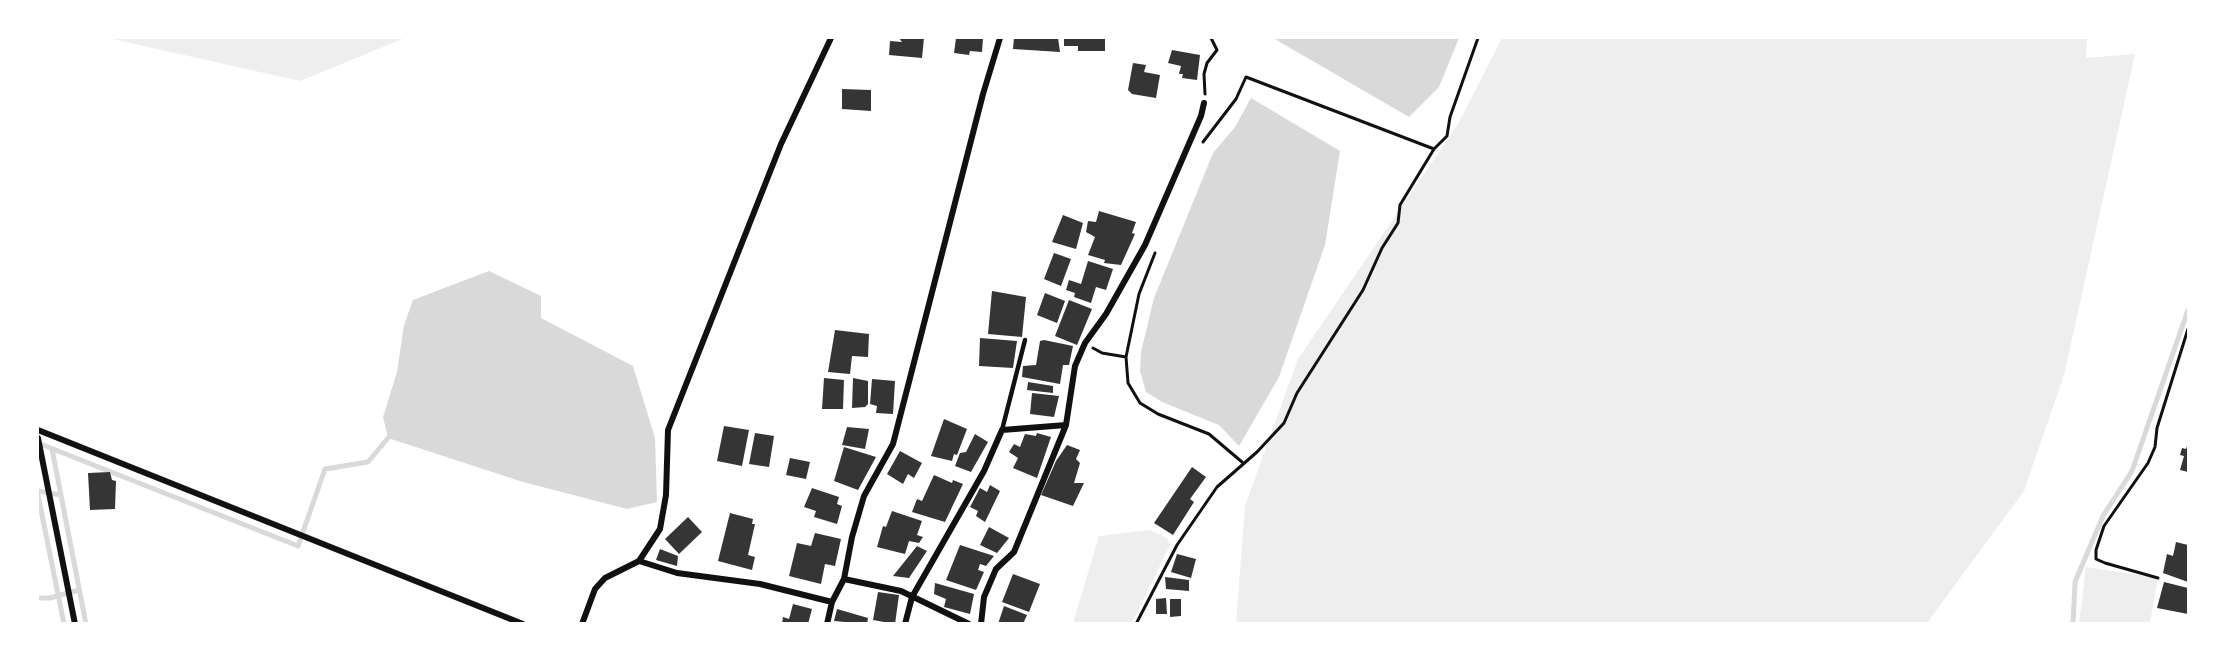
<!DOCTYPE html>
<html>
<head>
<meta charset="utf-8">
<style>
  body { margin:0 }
  #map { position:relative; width:2226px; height:661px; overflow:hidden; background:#fff; font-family:Poppins,sans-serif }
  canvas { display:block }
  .frame { position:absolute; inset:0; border:39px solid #fff; pointer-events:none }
</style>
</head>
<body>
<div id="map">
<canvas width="2226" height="661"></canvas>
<div class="frame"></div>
</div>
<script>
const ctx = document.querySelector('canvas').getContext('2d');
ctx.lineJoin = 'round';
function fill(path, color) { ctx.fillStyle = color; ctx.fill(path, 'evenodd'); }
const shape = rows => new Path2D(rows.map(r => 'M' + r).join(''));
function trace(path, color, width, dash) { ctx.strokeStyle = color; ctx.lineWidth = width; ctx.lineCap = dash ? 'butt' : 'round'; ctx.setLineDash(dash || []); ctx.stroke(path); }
const green = shape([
  [108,38,405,38,300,81],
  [1502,38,2087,38,2086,58,2135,54,2064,375,2024,491,1927,623,1236,624,1245,506,1298,359,1458,124],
  [1150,530,1167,538,1170,545,1132,623,1073,623,1099,536],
  [2086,567,2158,578,2150,623,2079,624]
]);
const water = shape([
  [1273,38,1459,38,1439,87,1409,117],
  [1251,98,1340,151,1325,245,1279,377,1239,446,1219,425,1162,402,1146,392,1140,371,1141,352,1154,298,1213,153,1235,127],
  [489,271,541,296,541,318,633,366,655,438,657,502,627,509,523,482,388,438,383,417,397,372,404,325,413,300]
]);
const stream = shape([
  [38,443,298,546,325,469,368,462,388,438],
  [52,449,86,624],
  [38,491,61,495],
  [38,495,64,624],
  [38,598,50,598,79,590],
  [2073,624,2075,582,2103,516,2132,471,2188,310]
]);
const building = shape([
  [899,38,924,38,922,58,889,55,890,41,902,42],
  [956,38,983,38,982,52,970,51,969,55,954,53],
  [1014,38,1058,38,1060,52,1013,49],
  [1064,38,1105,38,1105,51,1078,51,1078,46,1064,46],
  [1172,50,1200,55,1197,80,1182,78,1183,74,1179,74,1181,66,1168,63],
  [1133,63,1146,65,1144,72,1160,75,1156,98,1132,94,1128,90],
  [842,89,871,90,871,111,842,109],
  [1099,211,1136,222,1132,233,1135,234,1121,265,1104,263,1105,260,1088,255,1095,237,1086,232,1088,221,1096,222],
  [1063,215,1083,223,1076,249,1052,242],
  [1054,253,1071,259,1061,286,1044,279],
  [1088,261,1113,269,1106,290,1096,287,1091,303,1074,297,1075,293,1066,290,1069,280,1081,284],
  [992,291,1026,297,1022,337,988,334],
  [1045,293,1065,301,1057,323,1037,315],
  [1069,300,1092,309,1077,345,1055,336],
  [835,330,869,334,868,357,852,356,850,374,828,372],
  [980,338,1017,341,1013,368,979,366],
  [1044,340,1073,346,1069,365,1063,365,1060,384,1022,377,1023,366,1036,365,1040,341],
  [824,378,844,380,843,409,822,409],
  [853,378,868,381,868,404,865,407,852,408],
  [872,379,895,381,893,414,876,413,877,406,870,404],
  [1028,382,1053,386,1053,393,1027,390],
  [1032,393,1059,396,1054,417,1030,414],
  [944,419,967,429,957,455,954,454,952,461,931,456],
  [724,426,749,430,742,466,717,461],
  [847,427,869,429,865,449,842,445],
  [755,433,774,436,769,467,749,464],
  [1037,433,1051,437,1037,478,1013,468,1018,458,1009,452,1014,444,1020,447,1025,434,1036,436],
  [975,434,988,442,971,472,955,466,960,453,966,452],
  [2188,443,2188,472,2180,470,2184,456,2180,455,2182,448,2186,449],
  [1067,445,1080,450,1076,459,1080,463,1074,483,1084,483,1073,506,1041,495,1056,461],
  [844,447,876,457,858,490,834,481],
  [900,451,922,463,914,478,908,474,903,484,887,474],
  [790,458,810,462,806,479,786,475],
  [1192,467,1206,477,1190,499,1194,502,1173,535,1154,523],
  [110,472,112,480,116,481,115,509,90,510,88,473],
  [934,475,952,483,953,480,963,484,945,522,912,512,917,499,922,501],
  [990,485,1000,491,985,522,976,516,978,511,970,507,980,488,987,492],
  [812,488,839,497,837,504,842,506,837,524,814,517,816,511,804,507],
  [892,511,922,521,917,535,923,537,919,543,909,541,905,554,877,547,883,526,886,527],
  [730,513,753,519,752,524,755,524,748,555,755,557,752,570,718,561],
  [688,517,702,532,679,554,665,539],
  [989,527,1009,538,997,553,980,545],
  [815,533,841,539,835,566,825,564,821,584,789,576,797,543,811,546],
  [2176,542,2188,545,2188,582,2163,573,2167,554,2173,556],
  [960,545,994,556,986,566,980,564,978,570,984,572,976,590,946,580],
  [917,546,927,551,909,578,893,576],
  [660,549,678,556,677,566,656,560],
  [1177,554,1196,559,1191,578,1171,572],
  [1013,574,1040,584,1029,612,1002,602],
  [1165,577,1189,580,1189,591,1166,589],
  [2164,582,2188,588,2188,614,2157,608],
  [935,583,974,594,970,614,944,607,946,599,934,594],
  [878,592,899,595,895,624,873,620],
  [1166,598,1167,614,1156,614,1156,599],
  [1170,599,1181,599,1181,616,1170,617],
  [793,604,812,609,808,624,782,624,783,617,789,619],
  [1004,606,1027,615,1023,624,998,624],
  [837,609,868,618,867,624,834,621]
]);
const path = shape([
  [1205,94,1204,74,1207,63,1217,50,1211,38],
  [1203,142,1236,99,1246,77,1434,149],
  [1155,253,1139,294,1126,357,1128,383,1140,403,1158,414,1209,434,1242,462],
  [1093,348,1102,353,1126,357],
  [2158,578,2105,563,2096,559,2096,550,2104,526,2148,463,2155,447,2157,428,2188,329],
  [1136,624,1177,545,1217,487,1257,452,1284,423,1297,393,1363,290,1382,248,1398,223,1400,205,1434,149,1447,136,1450,117,1478,38]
]);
const service = shape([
  [1002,430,1025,340]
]);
const minor = shape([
  [38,430,523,624],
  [38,438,75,624],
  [639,561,677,573,760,584,832,602],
  [844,579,901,591,969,624],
  [582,624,595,589,605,578,639,561,660,529,666,495,668,430,781,144,831,38],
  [827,624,832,602,844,579,852,537,864,496,893,444,983,94,1000,38],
  [905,624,912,597,984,471,1002,430,1066,425],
  [981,624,984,597,996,569,1014,552,1066,425,1075,366,1085,343,1106,314,1145,245,1201,116,1204,103]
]);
fill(green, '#eee');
fill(water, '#d9d9d9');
trace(stream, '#d9d9d9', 5);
fill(building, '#353535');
trace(path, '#111', 3);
trace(service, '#111', 4.5);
trace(minor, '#111', 6);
</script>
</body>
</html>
